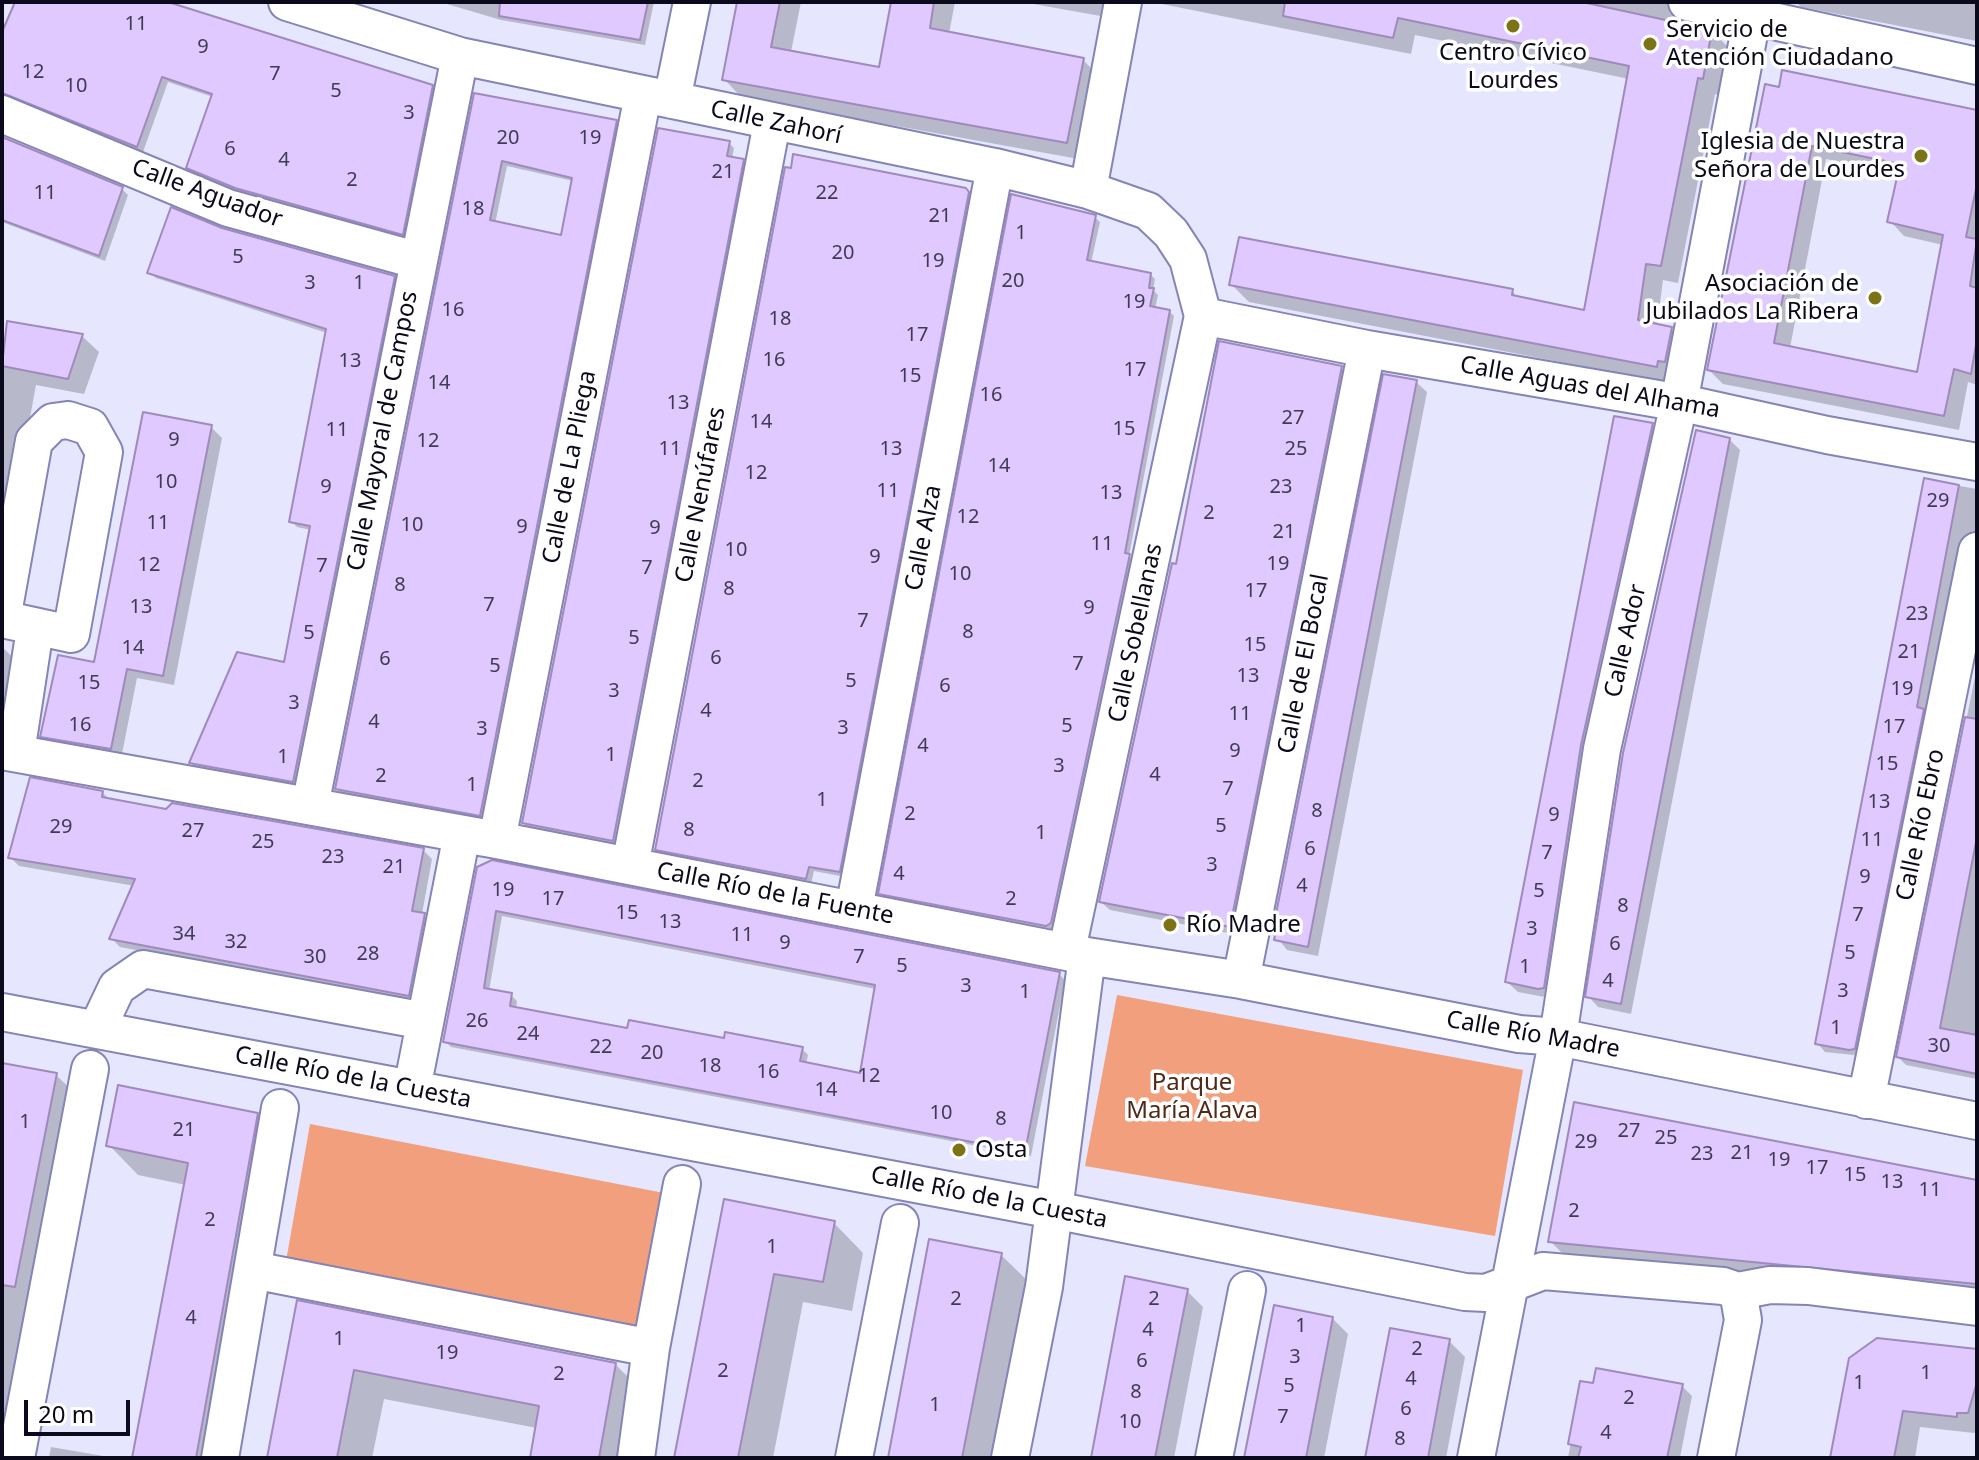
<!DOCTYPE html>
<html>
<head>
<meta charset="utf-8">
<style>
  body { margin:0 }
  #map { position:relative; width:1979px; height:1460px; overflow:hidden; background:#e6e7fe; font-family:"Noto Sans",sans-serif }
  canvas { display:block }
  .frame { position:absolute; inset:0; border:4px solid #0b0a1c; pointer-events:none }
  .scale { position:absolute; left:24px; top:1400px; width:106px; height:36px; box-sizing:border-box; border:4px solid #0b0a1c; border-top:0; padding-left:10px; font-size:24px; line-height:28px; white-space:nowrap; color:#0b0a1c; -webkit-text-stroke:6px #fff; paint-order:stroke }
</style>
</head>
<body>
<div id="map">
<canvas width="1979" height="1460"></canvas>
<div class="frame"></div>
<div class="scale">20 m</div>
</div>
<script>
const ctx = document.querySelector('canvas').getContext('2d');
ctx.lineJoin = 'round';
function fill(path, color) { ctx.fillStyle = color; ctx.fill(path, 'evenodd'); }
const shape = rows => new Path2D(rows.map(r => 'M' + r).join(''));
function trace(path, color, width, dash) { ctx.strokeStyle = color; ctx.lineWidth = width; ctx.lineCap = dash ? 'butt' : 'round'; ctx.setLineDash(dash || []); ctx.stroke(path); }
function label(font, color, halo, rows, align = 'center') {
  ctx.font = font + ' "Noto Sans",sans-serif'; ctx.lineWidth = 7; ctx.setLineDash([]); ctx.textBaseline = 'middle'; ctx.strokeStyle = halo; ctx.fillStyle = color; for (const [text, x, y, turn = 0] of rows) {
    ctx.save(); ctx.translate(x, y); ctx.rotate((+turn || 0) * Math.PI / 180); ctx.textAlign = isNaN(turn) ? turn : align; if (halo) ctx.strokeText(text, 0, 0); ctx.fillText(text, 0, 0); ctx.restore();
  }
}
const green = shape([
  [1117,995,1523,1070,1495,1236,1085,1166],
  [310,1124,669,1194,646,1333,285,1267]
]);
const shadow = shape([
  [17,2,162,2,432,87,438,93,409,239,243,193,194,173,188,167,213,97,168,82,143,152,17,100,2,102,2,37],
  [440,2,654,2,645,45,501,20],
  [739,2,801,2,791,52,881,69,893,2,955,2,949,34,1083,60,1101,78,1084,160,742,98,725,80],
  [1022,2,1115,2,1112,18],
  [1152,2,1695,2,1684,15,1684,23,1712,31,1730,49,1720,95,1715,94,1678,283,1663,280,1657,326,1671,329,1689,347,1674,384,1249,302,1231,284,1512,291,1519,299,1585,312,1629,79,1415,35,1411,54],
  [1796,2,1977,2,1977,41,1801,7],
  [1766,86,1977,112,1977,385,1968,382,1959,430,1723,384,1709,370],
  [1826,159,1899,174,1890,221,1904,236,1943,245,1918,374,1790,348],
  [476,96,616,122,621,128,485,820,342,794,337,789],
  [507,166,573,181,563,237,495,224],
  [2,139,122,189,128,195,105,261,2,222],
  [729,143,734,148,732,159,747,166,618,845,529,828,524,823],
  [965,190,973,199,845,877,814,871,811,884,662,854,657,849],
  [1095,217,1100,222,1091,263,1150,274,1155,279,1153,290,1158,295,1155,309,1169,311,1174,316,1129,556,1134,561,1056,928,1052,930,885,898,880,893],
  [222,230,394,278,400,284,299,787,198,769,191,763,286,664,311,530,297,527,291,521,327,333,156,278,150,272],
  [8,323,82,336,99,352,84,394,36,385,2,570,2,350],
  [1341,368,1350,376,1238,935,1110,910,1101,902,1178,566],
  [1416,382,1427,392,1318,956,1287,950,1274,934],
  [1652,425,1662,436,1550,998,1518,992,1507,982],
  [211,427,222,438,174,685,137,678,121,759,53,746,43,736,96,665],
  [1729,439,1740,450,1631,1014,1598,1007,1588,996],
  [1926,480,1977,489,1977,542,1863,1056,1825,1052,1817,1043],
  [2,647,20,664,2,756],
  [1977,667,1977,1079,1906,1065,1898,1057],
  [102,792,110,800,166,811,423,850,432,859,422,914,433,924,417,1004,120,947,111,938,135,886,19,866,10,857],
  [492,862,1059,974,1065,980,1031,1156,451,1047,445,1041],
  [502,916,876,989,861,1075,806,1064,808,1055,802,1049,629,1030,516,1009,517,1001,511,995,489,991],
  [2,1065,56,1075,80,1098,2,1458],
  [257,1114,287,1144,231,1458,134,1458,186,1185,138,1175,109,1145],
  [1977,1182,1977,1300,1568,1259,1550,1241],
  [725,1201,834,1223,863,1253,852,1311,803,1302,773,1458,675,1458],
  [1001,1255,1031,1284,997,1458,890,1458],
  [1187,1291,1203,1307,1174,1458,1093,1458],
  [298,1302,615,1364,645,1394,633,1458,531,1458,537,1428,384,1399,372,1458,269,1458],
  [1332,1318,1348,1334,1324,1458,1246,1458],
  [1449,1341,1465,1357,1446,1458,1367,1458],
  [1977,1351,1977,1430,1974,1433,1920,1427,1915,1458,1832,1458],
  [1582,1383,1682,1386,1692,1396,1680,1458,1568,1458],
  [51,1447,115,1458,49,1458]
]);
const building = shape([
  [15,2,168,2,433,85,403,235,235,188,186,168,212,94,162,77,137,147,2,93,2,32,15,2],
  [500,2,648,2,640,40,499,16,500,2],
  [737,2,780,2,771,47,879,67,891,2,934,2,930,28,1084,58,1067,143,722,80,737,2],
  [1285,2,1582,2,1712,30,1703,79,1698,78,1661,266,1646,264,1638,320,1672,327,1665,362,1658,361,1657,367,1229,285,1239,237,1513,289,1512,295,1584,310,1629,66,1398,18,1393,38,1283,16,1285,2],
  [1782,70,1977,110,1977,184,1966,237,1977,239,1970,286,1977,288,1977,339,1971,374,1954,369,1944,416,1707,370,1765,84,1779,87,1782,70],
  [1812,146,1900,164,1887,222,1943,235,1917,372,1774,343,1812,146],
  [474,93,617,120,480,816,335,789,474,93],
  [502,161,572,178,561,235,490,220,502,161],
  [658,128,730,141,727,156,744,159,613,841,522,823,658,128],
  [2,137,123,187,99,256,2,220,2,137],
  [793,154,966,188,969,192,840,872,809,867,806,879,655,850,785,167,791,168,793,154],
  [1011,194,1096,215,1087,260,1151,273,1149,288,1154,288,1150,306,1170,310,1125,553,1130,554,1051,923,1046,926,878,894,1011,194],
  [171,207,222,228,395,276,293,782,189,763,237,652,284,662,310,526,289,522,326,329,147,273,171,207],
  [7,321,83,334,68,379,2,366,7,321],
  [1219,341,1342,366,1230,927,1099,902,1172,563,1176,564,1219,341],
  [1383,374,1417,380,1308,947,1274,940,1275,935,1272,934,1383,374],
  [143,412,212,425,163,676,127,669,111,749,40,737,58,655,94,662,143,412],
  [1614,416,1653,423,1581,745,1544,988,1538,989,1505,982,1614,416],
  [1696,430,1730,438,1621,1004,1585,997,1623,753,1696,430],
  [1924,478,1959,485,1917,707,1924,709,1855,1049,1849,1050,1815,1044,1924,478],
  [1965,717,1977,719,1977,837,1940,1028,1977,1035,1977,1074,1896,1057,1965,717],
  [30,777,103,791,102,797,166,809,172,803,424,848,412,911,425,913,409,996,109,939,135,879,8,858,30,777],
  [492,860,1060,972,1025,1152,443,1042,477,867,492,860],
  [496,911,875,985,860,1073,800,1061,803,1047,725,1032,724,1038,629,1020,627,1028,510,1006,512,993,484,988,496,911],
  [2,1063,57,1073,15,1287,2,1285,2,1063],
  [118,1085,258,1113,196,1458,132,1458,188,1163,106,1146,118,1085],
  [1574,1102,1977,1180,1977,1284,1548,1242,1574,1102],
  [724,1199,835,1221,823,1282,774,1274,738,1458,674,1458,724,1199],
  [929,1239,1002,1253,962,1458,888,1458,929,1239],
  [1125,1276,1188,1289,1155,1458,1091,1458,1125,1276],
  [297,1300,616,1363,599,1458,530,1458,539,1406,354,1370,337,1458,267,1458,297,1300],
  [1274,1305,1333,1317,1306,1458,1244,1458,1274,1305],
  [1390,1328,1450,1339,1428,1458,1365,1458,1390,1328],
  [1877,1338,1977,1349,1977,1382,1968,1413,1957,1413,1957,1417,1903,1411,1894,1458,1830,1458,1849,1358,1877,1338],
  [1596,1368,1683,1384,1667,1458,1578,1458,1581,1447,1568,1444,1580,1381,1593,1383,1596,1368]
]);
const street = shape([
  [287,2,460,56,995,167,1088,190,1148,211,1171,233,1188,259,1203,316,1067,950],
  [1687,2,1977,66],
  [672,100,692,2],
  [2,114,228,208,416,260],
  [1088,190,1123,2],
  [1203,316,1367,349,1687,404,1827,435,1977,462],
  [68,420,90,427,104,452,71,634,2,619,34,441,53,422,68,420],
  [2,751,497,840,1087,956,1241,980,1519,1034,1558,1037,1977,1121],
  [16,753,35,629],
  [310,806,460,56],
  [497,840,643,95],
  [630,866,772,123],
  [854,909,995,167],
  [1241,980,1367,349],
  [2,1012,1054,1210,1465,1292,1486,1293,1543,1271,1723,1286,1738,1291,1770,1285,1808,1286,1977,1307],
  [97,1029,117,987,143,969,425,1021],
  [412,1089,462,834],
  [1866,1100,1977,551],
  [253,1270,651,1348],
  [16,1458,90,1069],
  [220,1458,280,1108],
  [636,1458,651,1348,682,1184],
  [854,1458,900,1223],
  [1010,1458,1044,1287,1087,956],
  [1214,1458,1247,1290],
  [1476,1458,1558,1037,1602,749,1679,403,1755,2],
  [1716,1458,1743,1320,1738,1291]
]);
const markers = [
  [1513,26,8,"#7b7315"],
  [1650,44,8,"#7b7315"],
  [1921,156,8,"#7b7315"],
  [1875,298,8,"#7b7315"],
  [1170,925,8,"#7b7315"],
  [959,1150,8,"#7b7315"]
];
const numberNames = [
  ["11",136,24],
  ["9",203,47],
  ["12",33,72],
  ["7",275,74],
  ["10",76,86],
  ["5",336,91],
  ["3",409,113],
  ["20",508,138],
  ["19",590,138],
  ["6",230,149],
  ["4",284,160],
  ["21",723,172],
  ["2",352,180],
  ["11",45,193],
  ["22",827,193],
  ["18",473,209],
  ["21",940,216],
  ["1",1021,233],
  ["20",843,253],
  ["5",238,257],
  ["19",933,261],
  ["20",1013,281],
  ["3",310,283],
  ["1",359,283],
  ["19",1134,302],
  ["16",453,310],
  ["18",780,319],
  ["17",917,335],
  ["16",774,360],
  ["13",350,361],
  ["17",1135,370],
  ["15",910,376],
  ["14",439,383],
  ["16",991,395],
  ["13",678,403],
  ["27",1293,418],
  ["14",761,422],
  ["15",1124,429],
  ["11",337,430],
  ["9",174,440],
  ["12",428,441],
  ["11",670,449],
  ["13",891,449],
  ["25",1296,449],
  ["14",999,466],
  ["12",756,473],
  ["10",166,482],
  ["9",326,487],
  ["23",1281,487],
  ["11",888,491],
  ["13",1111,493],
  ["29",1938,501],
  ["2",1209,513],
  ["12",968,517],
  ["11",158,523],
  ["10",412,525],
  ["9",522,527],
  ["9",655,528],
  ["21",1284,532],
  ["11",1102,544],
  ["10",736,550],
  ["9",875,557],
  ["19",1278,564],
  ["12",149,565],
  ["7",322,566],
  ["7",647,568],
  ["10",960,574],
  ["8",400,585],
  ["8",729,589],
  ["17",1256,591],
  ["7",489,605],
  ["13",141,607],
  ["9",1089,608],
  ["23",1917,614],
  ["7",863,621],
  ["8",968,632],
  ["5",309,633],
  ["5",634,638],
  ["15",1255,645],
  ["14",133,648],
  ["21",1909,652],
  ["6",716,658],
  ["6",385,659],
  ["7",1078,664],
  ["5",495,666],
  ["13",1248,676],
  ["5",851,681],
  ["15",89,683],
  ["6",945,686],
  ["19",1902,689],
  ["3",614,691],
  ["3",294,703],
  ["4",706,711],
  ["11",1240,714],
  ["4",374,722],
  ["16",80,725],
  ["5",1067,726],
  ["17",1894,727],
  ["3",843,728],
  ["3",482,729],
  ["4",923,746],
  ["9",1235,751],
  ["1",611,755],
  ["1",283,757],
  ["15",1887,764],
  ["3",1059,766],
  ["4",1155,775],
  ["2",381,776],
  ["2",698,781],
  ["1",472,785],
  ["7",1228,789],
  ["1",822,800],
  ["13",1879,802],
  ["8",1317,811],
  ["2",910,814],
  ["9",1554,815],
  ["5",1221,826],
  ["29",61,827],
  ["8",689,830],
  ["27",193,831],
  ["1",1041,833],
  ["11",1872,840],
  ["25",263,842],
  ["6",1310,849],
  ["7",1547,853],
  ["23",333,857],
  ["3",1212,865],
  ["21",394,867],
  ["4",899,874],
  ["9",1865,877],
  ["4",1302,886],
  ["19",503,890],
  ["5",1539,891],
  ["17",553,899],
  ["2",1011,899],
  ["8",1623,906],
  ["15",627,913],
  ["7",1858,915],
  ["13",670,922],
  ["3",1532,929],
  ["34",184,934],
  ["11",742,935],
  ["32",236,942],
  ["9",785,943],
  ["6",1615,944],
  ["5",1850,953],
  ["28",368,954],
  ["30",315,957],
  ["7",859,957],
  ["5",902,966],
  ["1",1525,967],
  ["4",1608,981],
  ["3",966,986],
  ["3",1843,991],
  ["1",1025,992],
  ["26",477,1021],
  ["1",1836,1028],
  ["24",528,1034],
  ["30",1939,1046],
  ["22",601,1047],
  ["20",652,1053],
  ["18",710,1066],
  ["16",768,1072],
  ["12",869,1076],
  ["14",826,1090],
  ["10",941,1113],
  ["8",1001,1119],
  ["1",25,1122],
  ["21",184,1130],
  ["27",1629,1131],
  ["25",1666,1138],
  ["29",1586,1142],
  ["21",1742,1153],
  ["23",1702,1154],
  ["19",1779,1160],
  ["17",1817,1168],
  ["15",1855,1175],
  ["13",1892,1182],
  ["11",1930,1190],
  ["2",1574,1211],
  ["2",210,1220],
  ["1",772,1247],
  ["2",956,1299],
  ["2",1154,1299],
  ["4",191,1318],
  ["1",1301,1326],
  ["4",1148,1330],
  ["1",339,1339],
  ["2",1417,1349],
  ["19",447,1353],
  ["3",1295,1357],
  ["6",1142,1361],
  ["2",723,1371],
  ["1",1926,1373],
  ["2",559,1374],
  ["4",1411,1379],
  ["1",1859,1383],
  ["5",1289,1386],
  ["8",1136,1392],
  ["2",1629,1398],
  ["1",935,1405],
  ["6",1406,1409],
  ["7",1283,1417],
  ["10",1130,1422],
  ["4",1606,1433],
  ["8",1400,1439]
];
const poiNames = [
  ["Servicio de",1666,30],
  ["Atención Ciudadano",1666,58],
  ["Centro Cívico",1513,53,"center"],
  ["Lourdes",1513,81,"center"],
  ["Iglesia de Nuestra",1905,142,"right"],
  ["Señora de Lourdes",1905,170,"right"],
  ["Asociación de",1859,284,"right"],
  ["Jubilados La Ribera",1859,312,"right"],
  ["Río Madre",1186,925],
  ["Osta",975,1150]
];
const streetNames = [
  ["Calle Zahorí",776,123,12],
  ["Calle Aguador",207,194,20],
  ["Calle Aguas del Alhama",1590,388,10],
  ["Calle Mayoral de Campos",383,431,-79],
  ["Calle de La Pliega",570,467,-79],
  ["Calle Nenúfares",701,495,-79],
  ["Calle Alza",924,538,-79],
  ["Calle Sobellanas",1136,633,-78],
  ["Calle Ador",1626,641,-77],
  ["Calle de El Bocal",1304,664,-79],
  ["Calle Río Ebro",1921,825,-78],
  ["Calle Río de la Fuente",775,894,11],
  ["Calle Río Madre",1533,1035,10],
  ["Calle Río de la Cuesta",353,1078,11],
  ["Calle Río de la Cuesta",989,1198,11]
];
const parkNames = [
  ["Parque",1192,1083],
  ["María Alava",1192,1111]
];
fill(green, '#f19f7c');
fill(shadow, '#0003');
fill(building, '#dfc9fe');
trace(building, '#9f8abb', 2);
trace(street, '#8484b7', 40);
trace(street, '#fff', 36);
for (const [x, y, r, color] of markers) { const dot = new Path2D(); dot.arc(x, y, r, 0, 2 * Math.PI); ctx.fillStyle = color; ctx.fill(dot); trace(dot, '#fff', 3); }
label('20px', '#403a54', null, numberNames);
label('24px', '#0b0a1c', '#fff', poiNames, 'left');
label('24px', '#0b0a1c', '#fff', streetNames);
label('24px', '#522816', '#fff', parkNames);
</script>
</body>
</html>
